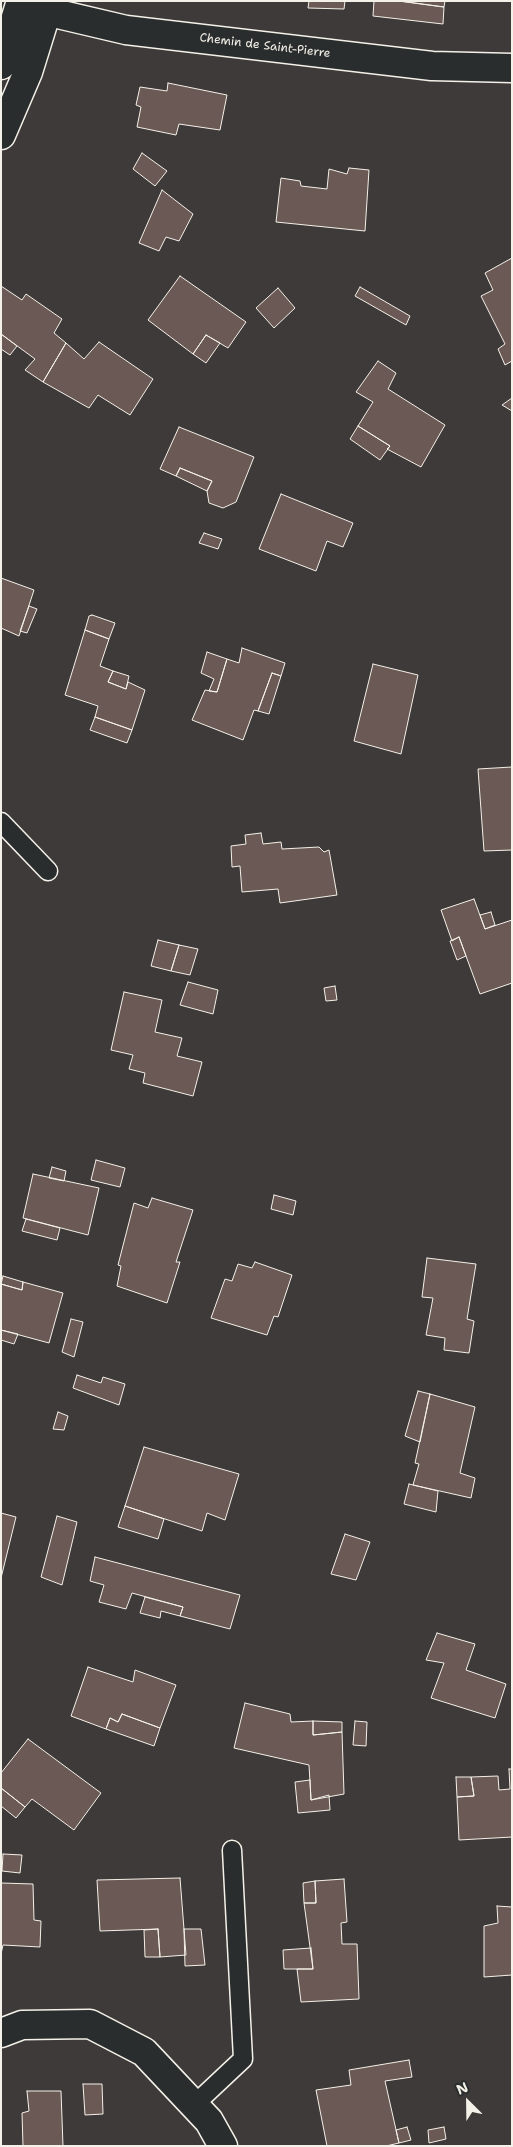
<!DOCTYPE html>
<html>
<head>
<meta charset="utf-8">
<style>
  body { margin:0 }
  #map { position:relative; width:513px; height:2147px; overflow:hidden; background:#3e3a3a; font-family:"Shantell Sans",sans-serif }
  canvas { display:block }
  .frame { position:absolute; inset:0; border:2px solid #f4f1e8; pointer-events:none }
  .north { position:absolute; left:443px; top:2077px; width:50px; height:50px; -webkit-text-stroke:4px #2a2d2e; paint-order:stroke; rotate:337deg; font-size:14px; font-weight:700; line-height:20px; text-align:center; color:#f4f1e8 }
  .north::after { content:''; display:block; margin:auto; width:18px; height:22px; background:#f4f1e8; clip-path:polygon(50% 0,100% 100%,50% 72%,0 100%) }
</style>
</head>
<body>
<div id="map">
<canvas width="513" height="2147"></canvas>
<div class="frame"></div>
<div class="north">N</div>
</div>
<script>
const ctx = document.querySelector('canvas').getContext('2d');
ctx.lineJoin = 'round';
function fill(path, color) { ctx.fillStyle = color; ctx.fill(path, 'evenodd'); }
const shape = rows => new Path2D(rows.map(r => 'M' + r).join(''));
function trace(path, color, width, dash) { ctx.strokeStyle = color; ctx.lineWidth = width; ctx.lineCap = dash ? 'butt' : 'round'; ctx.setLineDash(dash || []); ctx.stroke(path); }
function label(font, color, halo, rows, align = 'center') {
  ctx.font = font + ' "Shantell Sans",sans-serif'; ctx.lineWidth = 4.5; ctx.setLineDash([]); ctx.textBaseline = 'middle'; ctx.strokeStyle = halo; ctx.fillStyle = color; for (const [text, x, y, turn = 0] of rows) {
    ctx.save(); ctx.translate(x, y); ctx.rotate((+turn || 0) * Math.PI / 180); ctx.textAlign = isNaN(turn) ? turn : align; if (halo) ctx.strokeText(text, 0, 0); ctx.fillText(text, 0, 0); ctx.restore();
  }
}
const building = shape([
  [309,1,345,1,344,9,308,8,309,1],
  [374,1,399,1,444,7,443,24,373,16,374,1],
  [399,1,445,1,444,7,399,1],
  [168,83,227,95,220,130,179,124,176,135,137,127,141,107,136,105,140,87,167,91,168,83],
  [142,153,167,171,155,186,133,169,142,153],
  [349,168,369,170,365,231,276,222,281,178,300,181,301,186,327,189,329,169,347,174,349,168],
  [162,190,193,214,179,241,166,237,159,251,139,243,162,190],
  [512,258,512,361,505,365,498,349,505,344,481,296,493,290,485,273,512,258],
  [180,276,246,322,228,348,206,335,193,354,148,320,180,276],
  [1,286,22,300,26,294,62,319,54,333,66,343,43,382,25,370,35,359,1,334,1,286],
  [360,287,410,316,406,325,355,296,360,287],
  [278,288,295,308,274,328,256,308,278,288],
  [1,334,17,346,10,355,1,349,1,334],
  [206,335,220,343,206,363,193,354,206,335],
  [99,342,153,379,130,415,98,395,89,408,43,382,66,343,84,359,99,342],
  [378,361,396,373,388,389,445,425,421,467,387,449,390,446,358,426,373,402,356,392,378,361],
  [512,398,512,411,502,405,512,398],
  [358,426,390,446,380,460,350,439,358,426],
  [179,427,254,457,236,502,223,508,209,503,207,491,212,481,180,468,176,476,160,469,179,427],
  [180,468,212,481,207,491,176,476,180,468],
  [281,494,353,523,343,547,327,541,316,571,259,549,281,494],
  [204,533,222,539,218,549,199,543,204,533],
  [1,578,34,590,19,636,1,628,1,578],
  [29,606,37,609,27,633,20,631,29,606],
  [92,615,115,623,109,639,85,630,89,616,92,615],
  [85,630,109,639,100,666,113,671,108,682,126,689,128,682,145,690,132,730,95,717,98,706,65,695,85,630],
  [242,648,285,663,281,676,272,673,258,711,254,710,243,740,192,720,205,690,217,692,227,659,239,663,242,648],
  [207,652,227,659,217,692,209,691,214,679,201,673,207,652],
  [373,664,418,675,401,754,354,741,373,664],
  [113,671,129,676,126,689,108,682,113,671],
  [272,673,281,676,269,714,258,711,272,673],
  [95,717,132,730,127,743,90,730,95,717],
  [512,767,512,850,484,851,478,769,512,767],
  [261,833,263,844,281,842,282,849,319,847,324,852,329,850,337,895,280,903,278,889,242,892,240,866,232,867,231,846,246,844,245,835,261,833],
  [474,899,485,929,512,920,512,983,480,994,459,937,452,941,441,910,474,899],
  [491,912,495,925,485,929,480,915,491,912],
  [459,937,466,956,457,960,450,941,459,937],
  [158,940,179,945,171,971,151,966,158,940],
  [179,945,198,949,190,975,171,971,179,945],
  [188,982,218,990,213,1014,180,1005,188,982],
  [335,986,337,1000,326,1001,324,988,335,986],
  [124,992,162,1000,155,1032,182,1038,177,1056,202,1062,193,1096,143,1083,145,1073,129,1069,133,1055,111,1050,124,992],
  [96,1160,125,1168,120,1187,91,1180,96,1160],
  [52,1167,66,1171,64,1181,49,1178,52,1167],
  [33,1174,99,1188,88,1235,23,1218,33,1174],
  [274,1195,296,1201,293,1215,271,1209,274,1195],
  [152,1198,193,1210,176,1262,180,1262,167,1303,117,1286,121,1266,118,1265,134,1203,148,1208,152,1198],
  [26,1219,60,1228,57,1240,22,1231,26,1219],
  [427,1258,476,1264,467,1319,474,1321,469,1353,444,1350,445,1338,426,1335,433,1298,422,1297,427,1258],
  [255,1262,292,1275,278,1317,274,1316,267,1335,211,1318,225,1279,232,1281,238,1264,252,1268,255,1262],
  [3,1276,23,1282,22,1290,1,1284,3,1276],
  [23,1282,63,1293,49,1343,1,1330,1,1284,22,1290,23,1282],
  [71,1319,83,1322,74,1357,62,1352,71,1319],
  [1,1330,18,1334,14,1344,1,1340,1,1330],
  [77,1375,101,1383,103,1377,125,1384,119,1405,73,1388,77,1375],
  [418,1391,430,1394,420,1442,405,1436,418,1391],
  [430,1394,475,1407,460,1473,475,1478,471,1498,413,1485,419,1464,415,1463,430,1394],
  [58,1412,68,1416,64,1430,53,1429,58,1412],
  [144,1447,239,1474,225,1520,207,1513,202,1531,125,1506,144,1447],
  [409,1484,438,1491,436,1512,404,1504,409,1484],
  [125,1506,164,1519,158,1539,118,1527,125,1506],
  [1,1513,16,1517,1,1578,1,1513],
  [57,1516,77,1522,62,1585,41,1577,57,1516],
  [345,1534,370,1542,356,1580,331,1574,345,1534],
  [95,1557,240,1595,230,1629,180,1616,183,1607,132,1593,126,1609,99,1602,104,1585,90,1581,95,1557],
  [145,1597,183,1607,180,1616,161,1611,160,1618,140,1613,145,1597],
  [437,1633,475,1644,466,1670,506,1684,495,1718,431,1698,444,1663,426,1660,437,1633],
  [88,1667,133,1682,135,1670,176,1685,160,1728,122,1714,118,1722,110,1718,106,1729,71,1716,88,1667],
  [245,1703,290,1714,291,1722,313,1721,313,1735,342,1732,344,1794,311,1800,309,1765,234,1748,245,1703],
  [122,1714,160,1728,154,1746,106,1729,110,1718,118,1722,122,1714],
  [313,1721,342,1722,342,1732,313,1735,313,1721],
  [355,1721,367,1722,366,1746,353,1745,355,1721],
  [28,1739,101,1793,74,1830,32,1799,25,1807,1,1788,1,1773,28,1739],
  [509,1769,512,1769,512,1837,459,1840,457,1797,474,1796,471,1777,498,1776,499,1790,510,1789,509,1769],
  [456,1777,471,1777,474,1796,457,1797,456,1777],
  [310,1780,311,1800,329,1795,330,1810,298,1813,295,1782,310,1780],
  [1,1788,25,1807,16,1818,1,1806,1,1788],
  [3,1854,22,1855,20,1873,2,1871,3,1854],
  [180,1878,186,1955,160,1957,158,1929,100,1931,97,1880,180,1878],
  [344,1879,347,1922,341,1923,342,1944,357,1944,359,1999,301,2002,297,1969,313,1969,304,1903,316,1903,315,1881,344,1879],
  [315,1881,316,1903,304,1903,303,1883,315,1881],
  [1,1883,33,1884,34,1920,41,1921,40,1947,3,1945,1,1954,1,1883],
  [497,1906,512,1907,512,1975,484,1977,484,1926,498,1923,497,1906],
  [158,1929,160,1957,145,1957,144,1930,158,1929],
  [184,1929,201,1929,205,1965,185,1966,184,1929],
  [311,1948,313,1969,284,1969,283,1950,311,1948],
  [409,2060,412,2077,385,2081,399,2143,386,2146,327,2146,316,2090,351,2085,349,2070,409,2060],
  [83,2084,102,2084,103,2114,85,2115,83,2084],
  [27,2091,61,2091,63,2146,23,2146,22,2113,29,2111,27,2091],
  [407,2127,411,2140,399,2143,396,2130,407,2127],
  [444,2127,446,2139,429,2143,428,2130,444,2127]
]);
const lane = shape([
  [1,822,48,871],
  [194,2105,243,2059,232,1850]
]);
const street = shape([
  [24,6,126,30,432,66,512,68],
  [1,2033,22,2025,90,2024,144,2052,209,2121,223,2146]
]);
const secondary = shape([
  [1,65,21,1],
  [1,135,28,72,50,1]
]);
const streetNames = [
  ["Chemin de Saint-Pierre",265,46,7]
];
fill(building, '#6b5956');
trace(building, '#f4f1e8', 1);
trace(lane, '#f4f1e8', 21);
trace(street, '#f4f1e8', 31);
trace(secondary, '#f4f1e8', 31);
trace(lane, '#2a2d2e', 18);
trace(street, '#2a2d2e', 28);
trace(secondary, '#2a2d2e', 28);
label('12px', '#f4f1e8', '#2a2d2e', streetNames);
</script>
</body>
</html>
